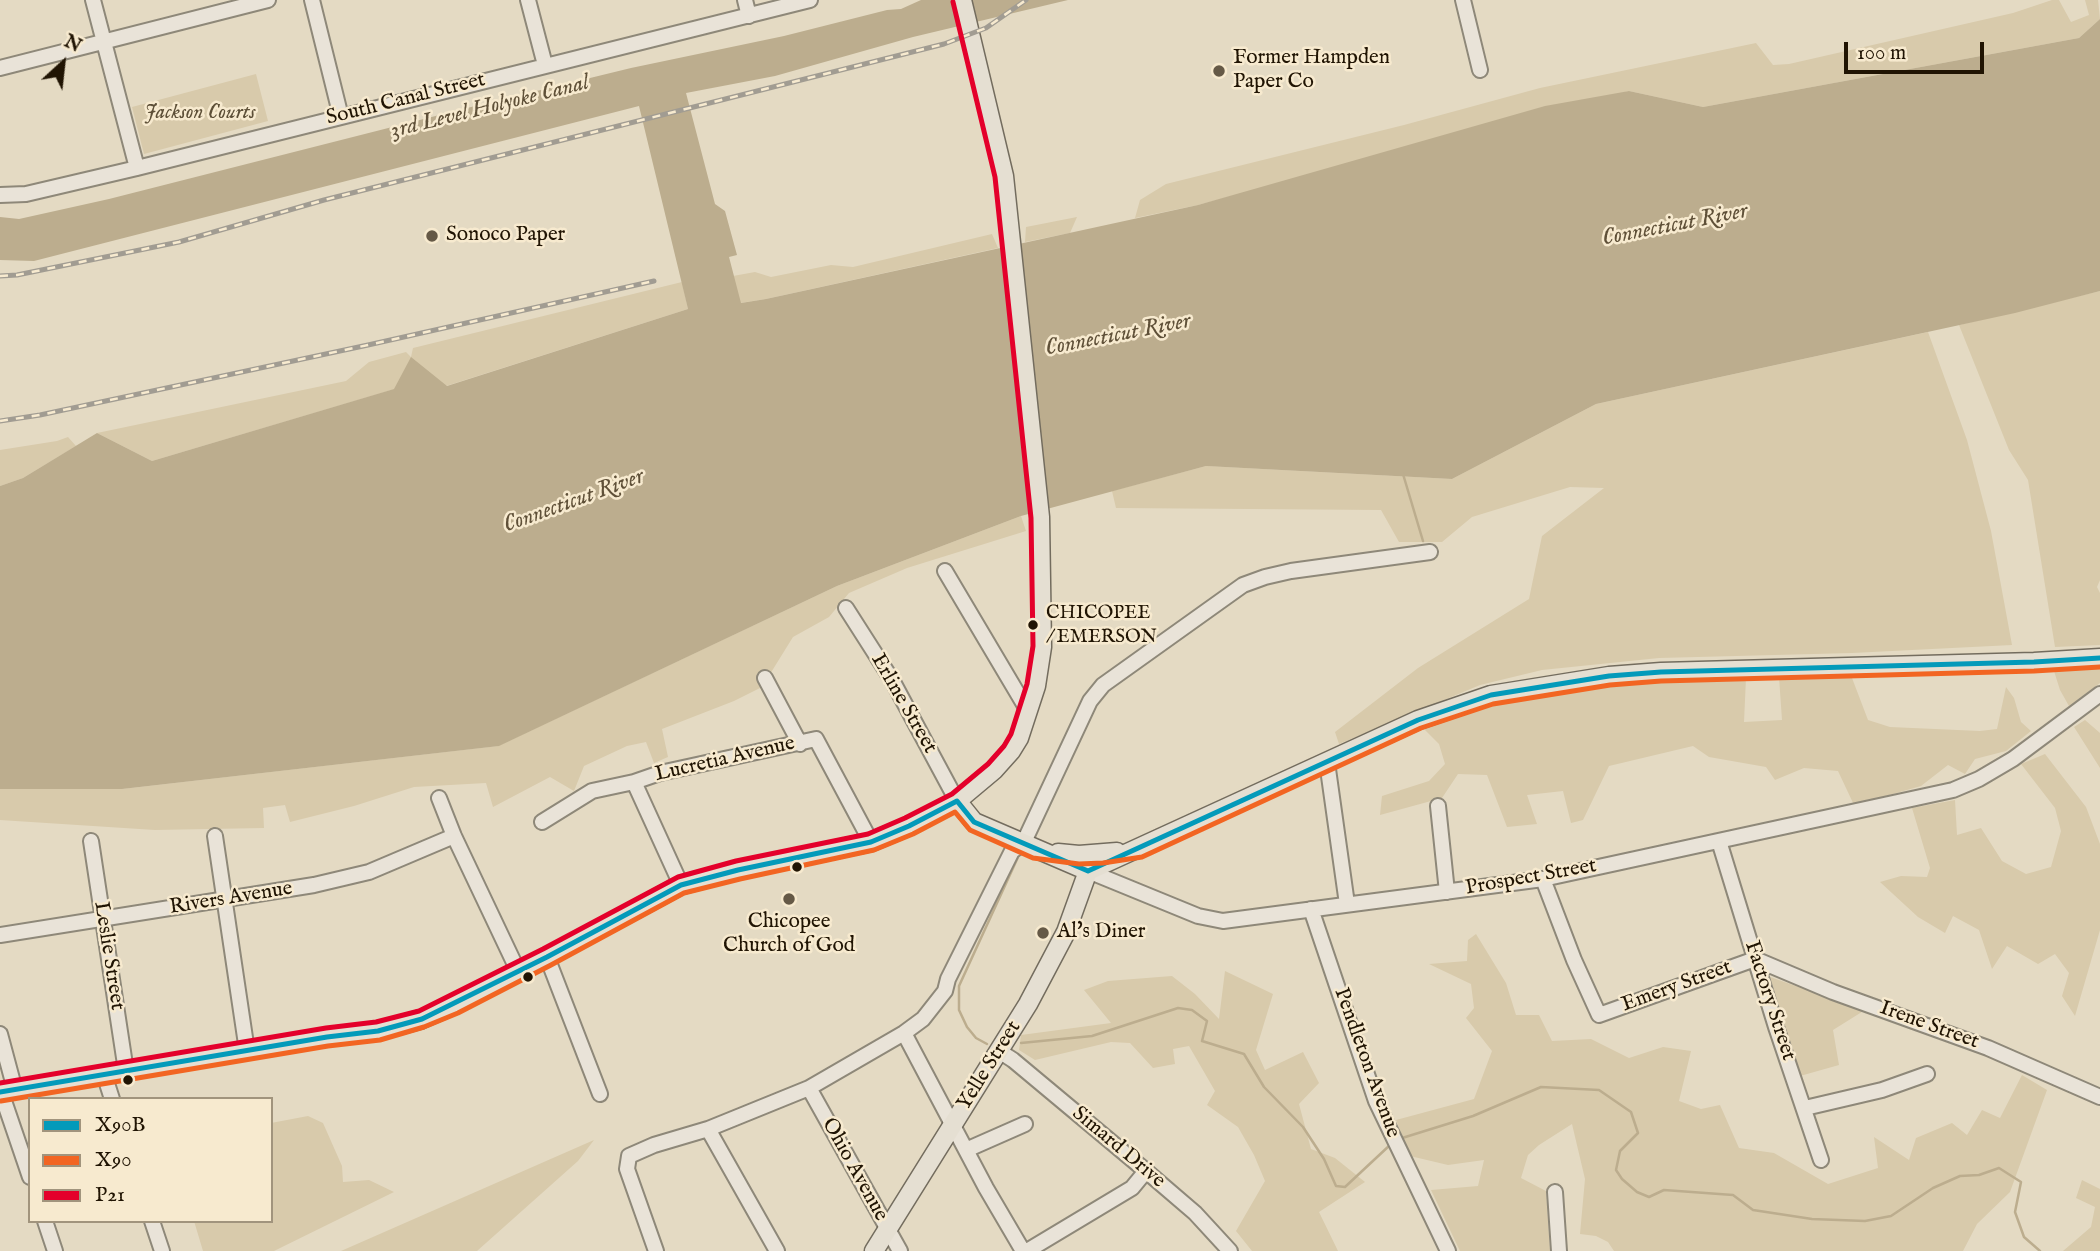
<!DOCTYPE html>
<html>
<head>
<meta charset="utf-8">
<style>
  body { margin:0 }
  #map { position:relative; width:2100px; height:1251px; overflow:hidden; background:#e4dac3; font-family:"IM FELL English",serif }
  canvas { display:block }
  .legend { position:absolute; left:28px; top:1097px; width:245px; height:126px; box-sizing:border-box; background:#f7eacf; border:2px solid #a1947d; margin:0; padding:9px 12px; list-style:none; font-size:21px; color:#201403 }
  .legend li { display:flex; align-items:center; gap:14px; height:35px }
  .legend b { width:35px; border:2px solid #a1947d }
  .north { position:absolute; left:28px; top:28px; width:70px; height:70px; -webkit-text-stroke:5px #f7eacf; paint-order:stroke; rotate:27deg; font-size:19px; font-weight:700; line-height:28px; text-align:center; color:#201403 }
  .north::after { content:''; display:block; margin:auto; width:24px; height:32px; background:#201403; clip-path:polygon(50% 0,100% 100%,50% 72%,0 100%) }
  .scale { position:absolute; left:1844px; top:42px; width:140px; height:32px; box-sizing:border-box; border:4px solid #201403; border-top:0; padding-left:9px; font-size:21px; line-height:24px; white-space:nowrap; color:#201403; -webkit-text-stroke:5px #f7eacf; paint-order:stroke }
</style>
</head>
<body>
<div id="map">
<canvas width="2100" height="1251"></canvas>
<ul class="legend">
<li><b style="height:9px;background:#039aba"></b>X90B</li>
<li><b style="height:9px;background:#f26522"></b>X90</li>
<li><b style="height:9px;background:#e4002b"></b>P21</li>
</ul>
<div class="north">N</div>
<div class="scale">100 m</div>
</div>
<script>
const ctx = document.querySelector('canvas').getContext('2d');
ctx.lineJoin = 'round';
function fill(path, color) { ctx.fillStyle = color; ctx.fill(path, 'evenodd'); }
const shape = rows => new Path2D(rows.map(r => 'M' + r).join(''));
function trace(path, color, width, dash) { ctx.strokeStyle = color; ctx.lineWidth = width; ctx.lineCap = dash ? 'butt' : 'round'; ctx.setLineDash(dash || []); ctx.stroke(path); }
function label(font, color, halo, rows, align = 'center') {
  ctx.font = font + ' "IM FELL English",serif'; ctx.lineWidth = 5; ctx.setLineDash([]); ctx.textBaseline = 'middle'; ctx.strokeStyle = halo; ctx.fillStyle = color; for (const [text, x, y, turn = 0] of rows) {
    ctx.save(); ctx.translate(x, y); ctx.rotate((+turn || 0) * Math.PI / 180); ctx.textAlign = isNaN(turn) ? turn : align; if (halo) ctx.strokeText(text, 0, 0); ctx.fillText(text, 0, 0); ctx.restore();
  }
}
const green = shape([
  [2052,0,2059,0,2071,22,2089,15,2085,0,2098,0,2100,19,2079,38,1703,107,1629,91,1198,205,1135,218,1140,200,1166,184,1404,125,1540,88,1756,43,1773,65,1789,64,2013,13],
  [256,74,268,121,144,154,132,107],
  [1077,217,1070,233,1025,242,1026,227],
  [992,234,998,248,766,299,740,303,733,276,755,272,771,277,831,265,853,267],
  [682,282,688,309,446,386,395,389,152,461,97,433,346,381,369,362,406,352,411,357,413,348],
  [2100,291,2100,580,2097,587,2100,593,2100,645,2055,647,2028,480,2009,450,1959,325],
  [1928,332,1967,440,1991,531,2012,645,1852,653,1659,658,1542,670,1480,685,1339,744,1335,732,1418,668,1529,599,1542,536,1604,488,1570,487,1472,517,1442,542,1399,542,1381,510,1116,508,1112,491,1206,466,1452,479,1596,404],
  [68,437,76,446,23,478,0,486,0,450,57,441],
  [1021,516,1026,531,907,568,849,593,829,617,793,637,762,687,734,701,662,729,668,757,654,763,646,742,627,746,584,766,574,791,550,777,493,807,486,783,414,787,354,806,290,822,285,805,263,808,264,828,155,830,0,820,0,789,122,789,498,746,837,586],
  [2089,665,2100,669,2100,683,2069,706,2060,690,2054,671],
  [1779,677,1852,678,1868,720,1890,727,1980,731,1997,729,2006,687,2014,698,2021,722,2031,731,2006,751,1975,759,1965,774,1948,765,1921,786,1854,805,1838,771,1804,768,1775,780,1766,767,1709,757,1693,746,1609,766,1583,820,1571,823,1563,791,1527,795,1537,824,1507,827,1487,775,1458,774,1442,798,1380,815,1382,796,1429,781,1445,764,1439,744,1424,729,1476,710,1542,692,1649,680,1746,678,1744,722,1782,720],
  [2085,720,2100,733,2100,768,2074,727],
  [2045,754,2086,807,2100,844,2100,930,2075,1016,2062,996,2069,973,2055,954,2038,964,2007,946,1992,969,1979,930,1953,916,1945,933,1918,917,1880,882,1901,876,1927,877,1930,868,1912,808,1955,800,1957,835,1981,828,2002,861,2026,874,2051,867,2061,831,2055,808,2021,764],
  [1476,934,1506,983,1516,1015,1539,1015,1552,1041,1591,1039,1629,1058,1663,1047,1691,1051,1679,1101,1701,1109,1720,1105,1739,1148,1774,1153,1828,1184,1878,1168,1874,1137,1909,1160,1916,1138,1952,1123,1967,1135,1982,1110,2000,1118,2022,1075,2047,1090,2010,1192,1977,1224,1963,1251,1614,1251,1608,1242,1596,1236,1580,1234,1585,1179,1572,1124,1539,1145,1528,1155,1521,1178,1546,1191,1550,1251,1460,1251,1431,1190,1478,1186,1484,1160,1448,1165,1410,1156,1396,1120,1474,1099,1492,1051,1466,1018,1474,1008,1471,984,1429,964,1467,961,1468,940],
  [1225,971,1273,994,1256,1050,1265,1070,1303,1052,1319,1083,1299,1104,1311,1149,1335,1158,1365,1182,1319,1212,1338,1251,1252,1251,1236,1231,1265,1181,1254,1155,1238,1127,1207,1105,1215,1091,1189,1046,1173,1049,1175,1064,1153,1068,1130,1043,1111,1042,1035,1060,1019,1050,1021,1035,1111,1023,1084,990,1108,981,1172,976,1195,994,1219,1019],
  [1770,977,1865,1010,1833,1030,1839,1065,1800,1076],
  [308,1116,323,1123,342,1166,343,1182,369,1180,394,1192,274,1251,203,1251,194,1221,271,1221,271,1123],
  [594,1140,578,1161,477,1251,341,1251],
  [2082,1180,2100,1189,2100,1251,2063,1251,2091,1227,2095,1207,2076,1198]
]);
const water = shape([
  [921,0,1068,0,913,37,775,76,686,93,715,204,725,211,737,255,729,257,741,303,766,299,1198,205,1545,106,1629,91,1703,107,2079,38,2100,19,2100,291,2015,313,1596,404,1452,479,1206,466,1021,516,837,586,499,746,122,789,0,789,0,486,23,478,97,433,152,461,394,389,411,357,447,386,688,309,639,106,34,261,0,260,0,217,19,219,109,199,467,108,631,68,784,36,887,10,901,9]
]);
const stream = shape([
  [1403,474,1423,541],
  [1021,1043,1092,1036,1178,1008,1192,1010,1207,1021,1202,1041,1244,1054,1264,1087,1303,1127,1324,1159,1336,1186,1345,1187,1390,1145],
  [987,1044,976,1038,967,1027,959,1010,959,986,1019,855],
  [1399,1139,1473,1116,1541,1087,1599,1090,1631,1112,1638,1133,1620,1151,1616,1170,1622,1179,1637,1192,1649,1197,1664,1190,1733,1195,1753,1210,1812,1219,1865,1221,1891,1216,1933,1188,1960,1176,1979,1175,1999,1168,2021,1182,2015,1212,2024,1237,2040,1251]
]);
const minor = shape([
  [93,0,137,168],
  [312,0,341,117],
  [528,0,545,65],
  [745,0,749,16],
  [1463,0,1480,70],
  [0,68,268,0],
  [0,195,26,194,137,168,810,0],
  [945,571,1028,711],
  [846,608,892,680,957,801],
  [765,678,800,744],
  [1327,762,1347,904],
  [634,782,660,773,816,739,871,842],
  [439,798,454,836,518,971],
  [1438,806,1447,892],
  [542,822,592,791,634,782,681,885],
  [215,836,247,1051],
  [91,841,126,1071],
  [1719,841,1776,1027,1821,1160],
  [1088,871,1198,916,1223,921,1543,879,1953,790,1979,779,2013,759,2100,694],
  [1543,879,1574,960,1599,1015,1755,959],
  [1311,909,1376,1101,1448,1251],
  [0,935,314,885,369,872,454,836],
  [547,957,600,1094],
  [1755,959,1833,992,1988,1048,2100,1097],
  [904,1033,986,1188,1023,1251],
  [0,1034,15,1090],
  [999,1051,1013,1060,1146,1171,1195,1213,1230,1251],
  [104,1074,112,1099],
  [809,1088,900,1251],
  [1,1092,30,1177],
  [1805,1108,1882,1090,1927,1074],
  [708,1129,777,1251],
  [966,1150,1025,1124],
  [1555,1192,1559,1251],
  [45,1221,55,1251],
  [152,1221,162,1251],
  [656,1251,627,1169,629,1156,654,1145,708,1129,809,1088,904,1033,923,1019,945,991,948,979,1012,851,1023,844,1090,701,1103,685,1243,585,1265,577,1291,571,1430,552],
  [1027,1251,1132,1188,1146,1171]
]);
const major = shape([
  [957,801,974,822,1088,871],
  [1058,853,1079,855,1117,852],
  [1088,871,1418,720,1491,695,1609,676,1661,672,2034,662,2100,658],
  [0,1092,327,1037,378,1031,422,1019,454,1005,547,957,681,885,738,870,871,842,909,826,957,801,994,770,1011,751,1019,738,1036,686,1042,647,1040,517,1004,176,962,0],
  [874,1251,1028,1004,1066,932,1088,871]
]);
const rail = shape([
  [0,276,17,275,179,242,324,200,944,44,986,28,1026,0],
  [0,421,40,415,368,345,654,281]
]);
const bus1 = shape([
  [0,1092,327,1037,378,1031,422,1019,547,957,681,885,738,870,871,842,909,826,957,801,974,822,1088,871,1418,720,1491,695,1609,676,1661,672,2034,662,2100,658]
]);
const bus2 = shape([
  [1,1101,328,1046,380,1040,424,1027,458,1013,551,965,684,893,740,879,874,850,913,834,955,812,970,830,1033,858,1079,864,1103,863,1142,857,1421,728,1493,704,1610,685,1661,681,2034,671,2100,667]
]);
const bus3 = shape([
  [0,1083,326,1028,376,1022,419,1011,543,949,678,877,736,861,868,834,905,818,952,794,988,764,1004,746,1011,734,1027,684,1033,646,1031,518,995,177,953,2]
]);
const markers = [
  [1219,71,7,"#655946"],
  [432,236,7,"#655946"],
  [1033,625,6,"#201403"],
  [797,867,6,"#201403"],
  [789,899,7,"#655946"],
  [1043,933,7,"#655946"],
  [528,977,6,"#201403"],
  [128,1080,6,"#201403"]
];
const busNames = [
  ["CHICOPEE",1046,614],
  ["/ EMERSON",1046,638]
];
const poiNames = [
  ["Former Hampden",1233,59],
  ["Paper Co",1233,83],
  ["Sonoco Paper",446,236],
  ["Chicopee",789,923,"center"],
  ["Church of God",789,947,"center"],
  ["Al's Diner",1057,933]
];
const streetNames = [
  ["South Canal Street",406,100,-14],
  ["Erline Street",903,704,60],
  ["Lucretia Avenue",725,760,-13],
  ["Prospect Street",1531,878,-10],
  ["Rivers Avenue",231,899,-9],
  ["Leslie Street",108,956,81],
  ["Emery Street",1677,987,-20],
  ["Factory Street",1769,1001,72],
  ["Irene Street",1929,1026,20],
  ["Pendleton Avenue",1366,1063,70],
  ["Yelle Street",990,1066,-58],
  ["Simard Drive",1118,1148,40],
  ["Ohio Avenue",854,1170,61]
];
const parkNames = [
  ["Jackson Courts",200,114]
];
const waterNames = [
  ["3rd Level Holyoke Canal",490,108,-14],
  ["Connecticut River",1675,226,-11],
  ["Connecticut River",1118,336,-11],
  ["Connecticut River",574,502,-20]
];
fill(green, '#d8caab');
fill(water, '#bcad8e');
trace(stream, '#bcad8e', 2.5);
trace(minor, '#8e8879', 18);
trace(major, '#736c5e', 21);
trace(minor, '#e9e3d8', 14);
trace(major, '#e5dfd2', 18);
trace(rail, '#a19c92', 5);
trace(rail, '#f7eacf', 2.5, [8]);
trace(bus1, '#039aba', 5);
trace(bus2, '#f26522', 5);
trace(bus3, '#e4002b', 5);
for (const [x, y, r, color] of markers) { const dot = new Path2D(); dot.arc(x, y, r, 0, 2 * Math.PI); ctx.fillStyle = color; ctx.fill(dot); trace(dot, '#f7eacf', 2.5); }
label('19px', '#201403', '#f7eacf', busNames, 'left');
label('21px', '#201403', '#f7eacf', poiNames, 'left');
label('21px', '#201403', '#f7eacf', streetNames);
label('italic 21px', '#5d4f37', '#f7eacf', parkNames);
label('italic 23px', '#5f5038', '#f7eacf', waterNames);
</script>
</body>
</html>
